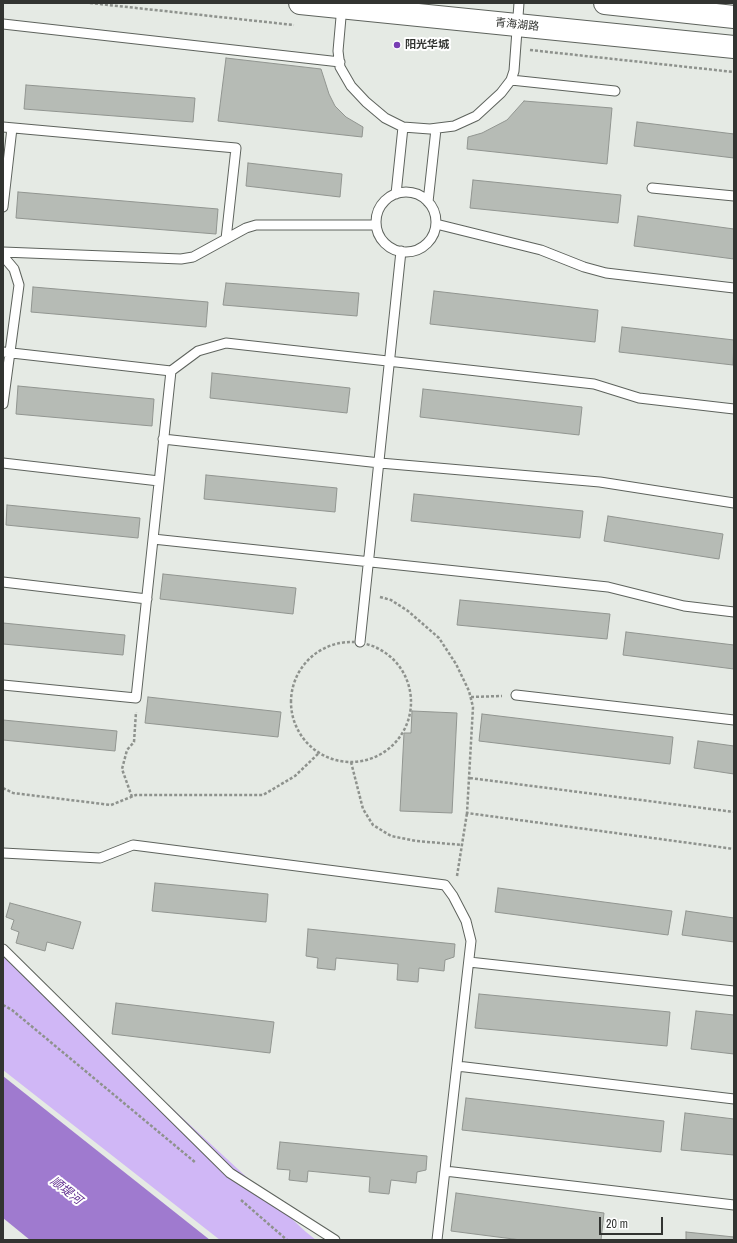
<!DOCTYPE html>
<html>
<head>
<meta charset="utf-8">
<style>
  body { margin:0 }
  #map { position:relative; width:737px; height:1243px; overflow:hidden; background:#e5eae4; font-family:"Archivo Narrow",sans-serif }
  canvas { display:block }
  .frame { position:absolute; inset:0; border:4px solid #323431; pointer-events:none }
  .scale { position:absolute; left:599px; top:1217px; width:64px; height:18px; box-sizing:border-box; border:2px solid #323431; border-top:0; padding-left:5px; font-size:12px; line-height:14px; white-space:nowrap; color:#323431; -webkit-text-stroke:3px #fff; paint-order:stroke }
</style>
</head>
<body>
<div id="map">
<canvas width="737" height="1243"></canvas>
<div class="frame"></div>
<div class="scale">20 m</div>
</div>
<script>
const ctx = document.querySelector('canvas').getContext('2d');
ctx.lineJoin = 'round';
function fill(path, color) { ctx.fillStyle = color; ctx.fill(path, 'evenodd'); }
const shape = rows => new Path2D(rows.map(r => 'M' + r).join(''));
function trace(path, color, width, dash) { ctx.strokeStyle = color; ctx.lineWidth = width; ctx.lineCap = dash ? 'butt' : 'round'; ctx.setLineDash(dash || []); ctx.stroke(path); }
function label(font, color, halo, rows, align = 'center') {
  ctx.font = font + ' "Archivo Narrow","Noto Sans SC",sans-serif'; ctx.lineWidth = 4; ctx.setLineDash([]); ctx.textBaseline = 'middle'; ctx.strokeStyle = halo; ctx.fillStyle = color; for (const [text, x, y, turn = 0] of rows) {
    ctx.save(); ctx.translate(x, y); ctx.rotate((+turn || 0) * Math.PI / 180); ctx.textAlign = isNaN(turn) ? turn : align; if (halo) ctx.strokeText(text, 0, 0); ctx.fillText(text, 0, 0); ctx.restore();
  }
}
const green = shape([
  [3,952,306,1232,316,1240,220,1240,3,1070]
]);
const water = shape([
  [3,1076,210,1240,30,1240,3,1218]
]);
const building = shape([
  [226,58,321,69,329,94,335,106,346,117,363,127,362,137,218,121,226,58],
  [26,85,195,98,193,122,24,109,26,85],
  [524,101,612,108,607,164,467,149,468,137,482,133,507,120,524,101],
  [637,122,734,134,734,158,634,146,637,122],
  [248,163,342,174,340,197,246,186,248,163],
  [473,180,621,195,618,223,470,208,473,180],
  [18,192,218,209,216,234,16,218,18,192],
  [638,216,734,229,734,259,634,246,638,216],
  [226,283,359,293,357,316,223,305,226,283],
  [33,287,208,302,206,327,31,312,33,287],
  [434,291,598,310,595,342,430,324,434,291],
  [622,327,734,340,733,365,619,352,622,327],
  [212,373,350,388,347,413,210,398,212,373],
  [18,386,154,399,152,426,16,414,18,386],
  [423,389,582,407,579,435,420,417,423,389],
  [206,475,337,488,335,512,204,499,206,475],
  [414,494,583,511,580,538,411,521,414,494],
  [7,505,140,518,138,538,6,525,7,505],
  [608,516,723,534,719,559,604,541,608,516],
  [163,574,296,588,293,614,160,599,163,574],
  [460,600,610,614,607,639,457,625,460,600],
  [3,623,125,635,123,655,3,644,3,623],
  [626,632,734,645,734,669,623,655,626,632],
  [148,697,281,712,278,737,145,723,148,697],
  [412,711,457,713,452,813,400,811,404,733,411,733,412,711],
  [482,714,673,737,670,764,479,741,482,714],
  [3,720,117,731,115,751,3,740,3,720],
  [698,741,734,746,734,774,694,768,698,741],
  [155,883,268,894,266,922,152,911,155,883],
  [498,888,672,911,668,935,495,912,498,888],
  [10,903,81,922,73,949,47,942,45,951,16,943,19,932,11,929,14,920,6,917,10,903],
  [686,911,734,918,734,942,682,935,686,911],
  [308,929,455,944,454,957,445,960,444,971,419,968,418,982,397,980,398,964,336,958,335,970,317,968,318,958,306,956,308,929],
  [479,994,670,1012,667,1046,475,1028,479,994],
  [116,1003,274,1022,270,1053,112,1034,116,1003],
  [696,1011,734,1015,734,1054,691,1049,696,1011],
  [466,1098,664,1121,661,1152,462,1130,466,1098],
  [685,1113,734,1119,734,1155,681,1150,685,1113],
  [280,1142,427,1156,426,1170,417,1172,416,1183,391,1180,389,1194,369,1192,370,1177,308,1171,307,1182,289,1180,290,1170,277,1169,280,1142],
  [456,1193,604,1213,601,1240,521,1240,451,1231,456,1193],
  [686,1232,734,1237,734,1240,686,1240,686,1232]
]);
const path = shape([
  [90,3,294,25],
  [530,50,734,72],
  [380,597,391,600,408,611,439,638,456,664,469,691,473,707,467,813,734,849],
  '291 702a60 60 0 1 1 120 0a60 60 0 1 1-120 0Z',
  [471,697,502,696],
  [351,762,363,809,373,825,391,836,416,841,463,845],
  [470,778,734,812],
  [3,788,13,793,111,805,136,795,263,795,295,776,319,753],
  [132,797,122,769,127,750,134,742,136,712],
  [457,876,467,813],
  [3,1005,12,1010,196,1163],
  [241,1200,287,1240]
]);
const service = shape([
  [342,6,338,51,340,67,351,86,366,102,385,118,403,127,430,129,454,126,476,116,501,93,511,80,514,71,519,3],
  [3,24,340,62],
  [511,80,615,91],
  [3,127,236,148,226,239],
  [652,188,734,196],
  '376 222a30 30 0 1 1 60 0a30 30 0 1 1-60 0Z',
  [396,194,403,127],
  [428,202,436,129],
  [3,207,12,128],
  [436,224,541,250,584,267,606,273,734,288],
  [3,252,181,259,193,257,246,228,256,225,376,225],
  [3,256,14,269,19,285,3,404],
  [3,352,171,371,136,698,3,685],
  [171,371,198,351,226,343,594,384,639,398,734,409],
  [163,439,380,463,600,482,734,503],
  [3,463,159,481],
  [153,539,608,587,684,606,734,612],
  [3,582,147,599],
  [360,642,401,251],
  [516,695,734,720],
  [3,853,100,858,133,845,445,885,453,896,466,921,471,941,437,1240],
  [3,949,230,1173,335,1240],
  [469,962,734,991],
  [457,1066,734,1099],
  [445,1171,734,1205]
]);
const secondary = shape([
  [300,3,734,47],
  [605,3,734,17]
]);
const markers = [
  [397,45,4,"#793eb4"]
];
const streetNames = [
  ["青海湖路",517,25,6]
];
const poiNames = [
  ["阳光华城",405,45]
];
const waterNames = [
  ["顺堤河",66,1191,38]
];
fill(green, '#d0b7f6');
fill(water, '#9f7acf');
fill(building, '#b6bbb5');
trace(building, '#919590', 1);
trace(service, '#5e635d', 11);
trace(secondary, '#5e635d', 24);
trace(path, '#8e928d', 2.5, [3, 2]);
trace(service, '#fff', 9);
trace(secondary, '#fff', 22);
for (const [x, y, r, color] of markers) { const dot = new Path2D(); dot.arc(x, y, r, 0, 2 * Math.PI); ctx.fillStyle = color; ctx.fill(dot); trace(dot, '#fff', 1.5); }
label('11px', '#323431', '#fff', streetNames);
label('bold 11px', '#323431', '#fff', poiNames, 'left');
label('italic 12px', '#5b278c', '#fff', waterNames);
</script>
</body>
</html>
